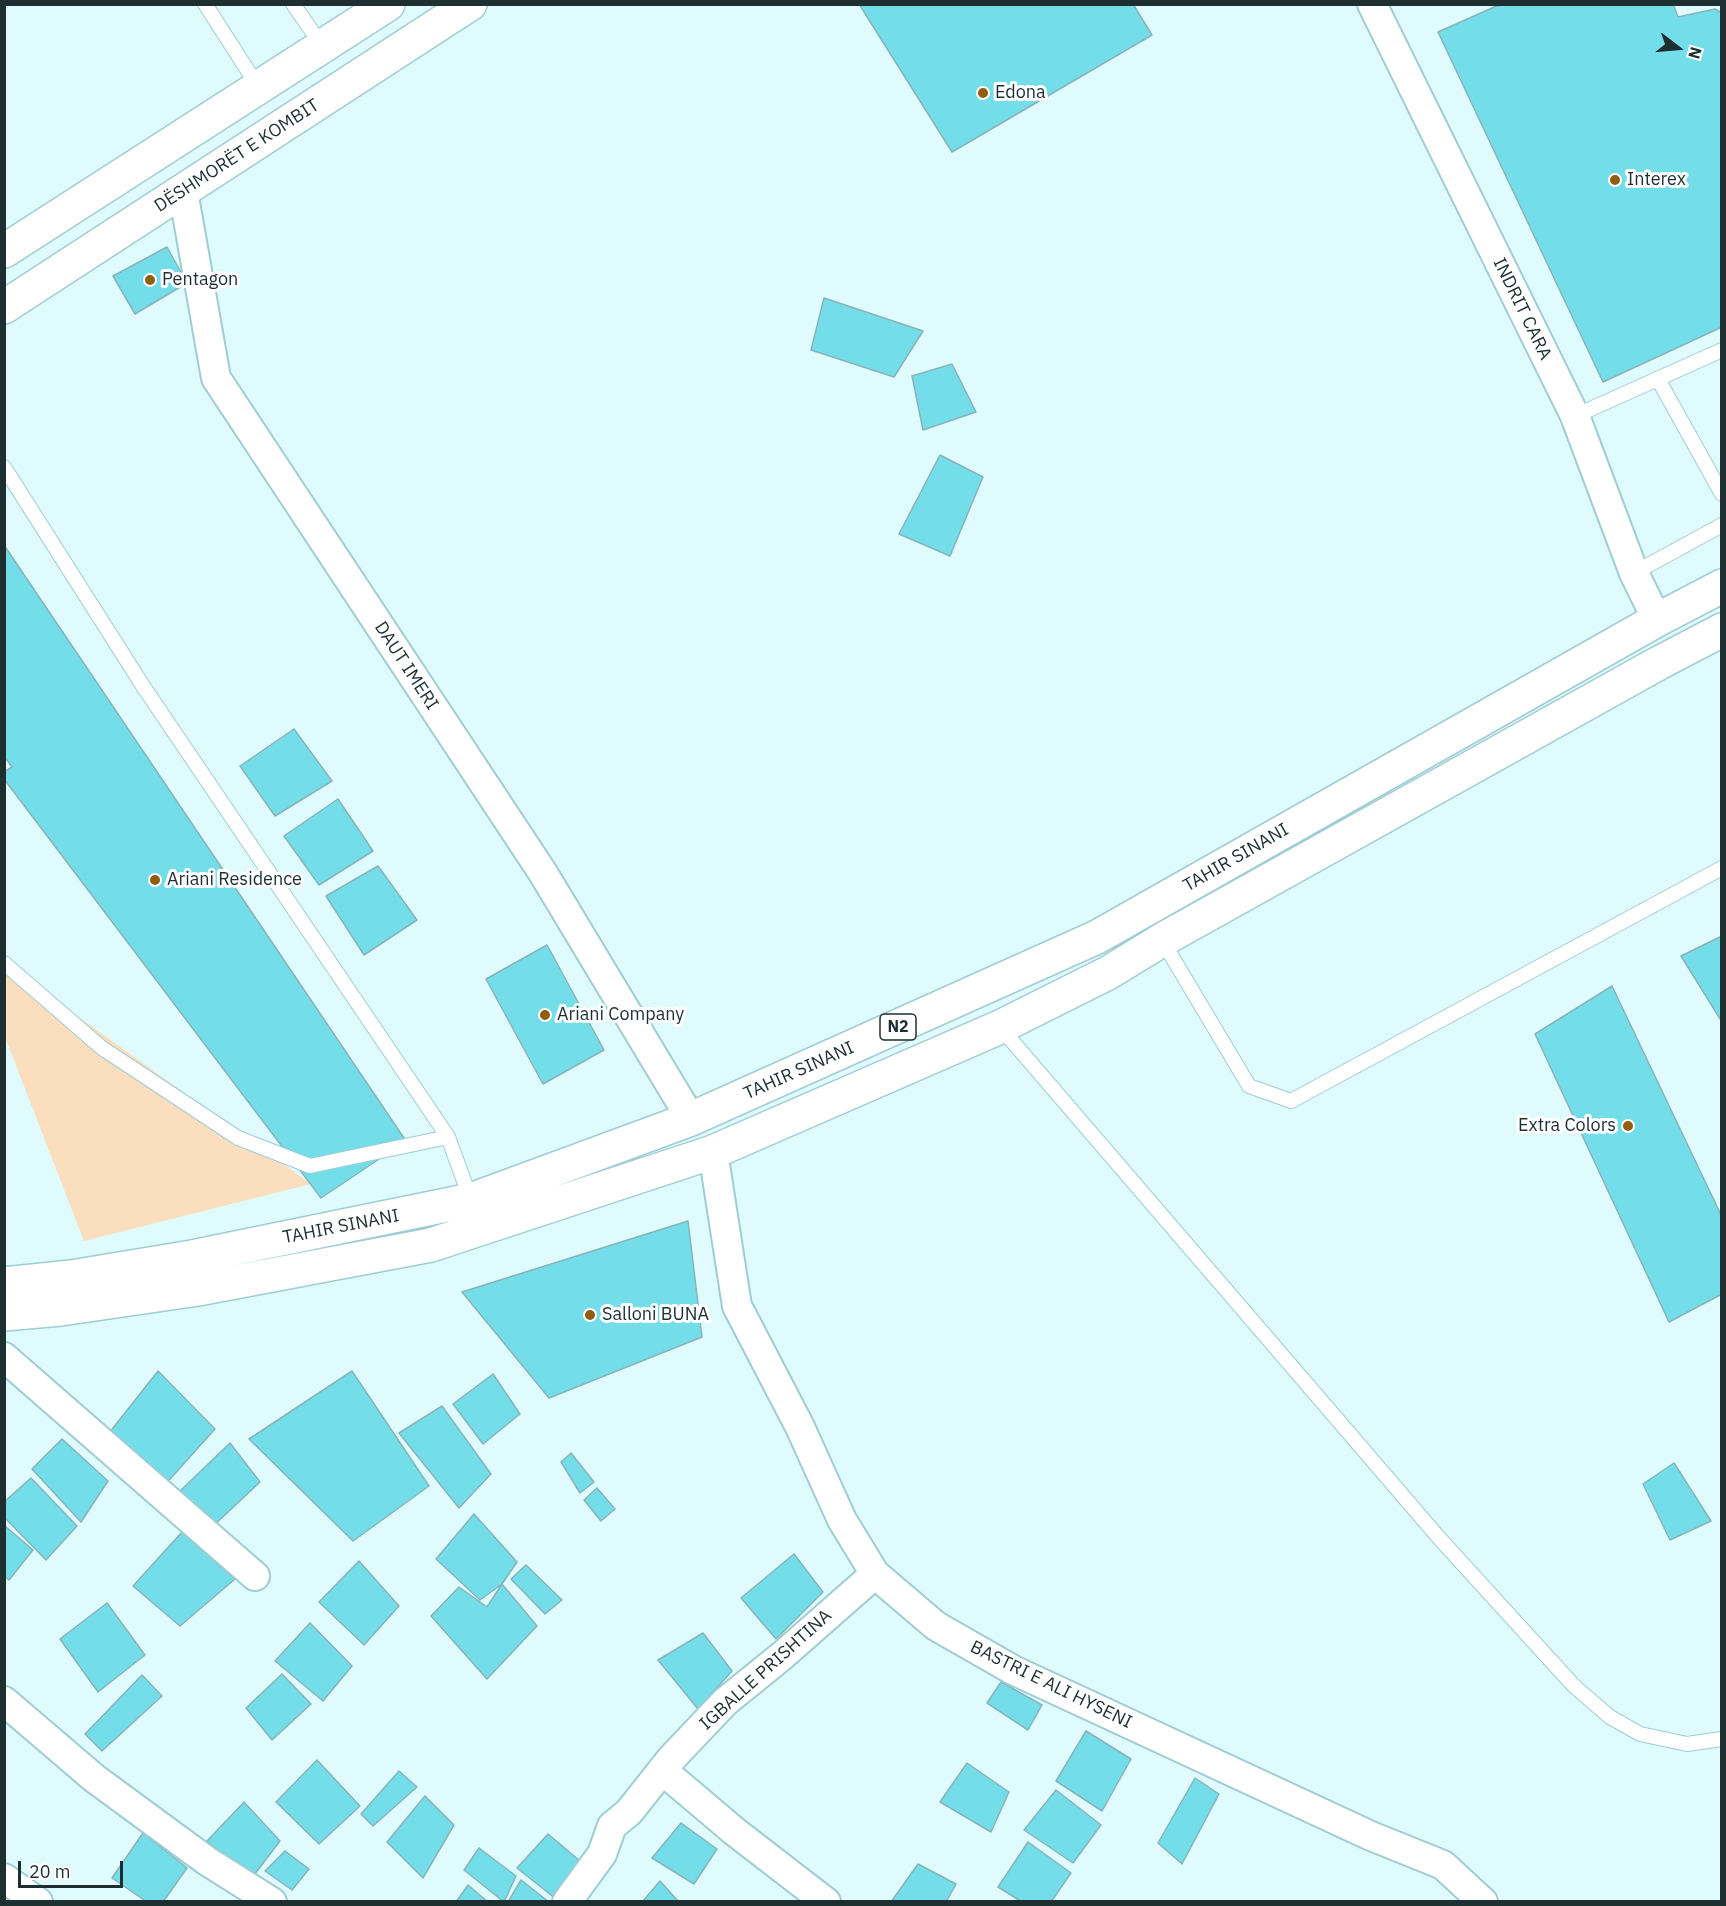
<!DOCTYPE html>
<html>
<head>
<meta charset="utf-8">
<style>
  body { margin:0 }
  #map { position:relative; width:1726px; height:1906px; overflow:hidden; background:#dffbfe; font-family:"IBM Plex Sans",sans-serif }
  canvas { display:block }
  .frame { position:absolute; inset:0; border:6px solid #1d2f31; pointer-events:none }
  .north { position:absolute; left:1648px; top:18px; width:60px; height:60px; -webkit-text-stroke:4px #fff; paint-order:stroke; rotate:106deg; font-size:16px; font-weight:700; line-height:24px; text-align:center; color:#1d2f31 }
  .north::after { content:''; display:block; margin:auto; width:21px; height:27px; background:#1d2f31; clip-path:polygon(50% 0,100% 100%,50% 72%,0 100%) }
  .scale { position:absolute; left:18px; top:1861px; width:105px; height:27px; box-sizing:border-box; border:3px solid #1d2f31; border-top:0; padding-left:8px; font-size:18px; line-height:21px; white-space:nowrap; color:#1d2f31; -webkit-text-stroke:4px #fff; paint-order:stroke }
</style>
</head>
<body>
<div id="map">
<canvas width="1726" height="1906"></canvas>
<div class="frame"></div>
<div class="north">N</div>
<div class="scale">20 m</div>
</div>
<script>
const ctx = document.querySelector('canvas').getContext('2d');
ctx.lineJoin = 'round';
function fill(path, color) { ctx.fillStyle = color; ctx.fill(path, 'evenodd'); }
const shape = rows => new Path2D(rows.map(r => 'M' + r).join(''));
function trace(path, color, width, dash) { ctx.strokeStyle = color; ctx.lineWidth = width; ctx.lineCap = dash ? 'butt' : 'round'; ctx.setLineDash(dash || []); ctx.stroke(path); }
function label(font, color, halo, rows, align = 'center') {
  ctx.font = font + ' "IBM Plex Sans",sans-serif'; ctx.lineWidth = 6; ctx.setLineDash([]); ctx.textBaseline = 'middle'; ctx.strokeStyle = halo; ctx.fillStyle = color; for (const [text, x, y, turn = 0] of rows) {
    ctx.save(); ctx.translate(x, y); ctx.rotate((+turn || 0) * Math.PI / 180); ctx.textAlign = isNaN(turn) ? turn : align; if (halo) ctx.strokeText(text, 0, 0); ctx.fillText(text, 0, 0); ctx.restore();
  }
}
const green = shape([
  [5,964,311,1184,84,1241,5,1037]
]);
const building = shape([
  [859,4,1133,4,1152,35,952,152,859,4],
  [1501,4,1673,4,1678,17,1715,9,1722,13,1722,327,1603,382,1438,32,1501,4],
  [167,247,187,283,135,314,113,276,167,247],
  [824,298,923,331,894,377,811,350,824,298],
  [952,364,976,412,923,430,912,376,952,364],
  [940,455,983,477,950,556,899,534,940,455],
  [4,545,406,1141,321,1198,4,779,4,545],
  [294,729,332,781,275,816,240,766,294,729],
  [4,756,12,767,4,772,4,756],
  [338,799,373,851,319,885,284,836,338,799],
  [378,866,417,920,364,955,326,896,378,866],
  [1722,936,1722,1022,1681,956,1722,936],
  [547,945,604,1050,543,1084,486,979,547,945],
  [1612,986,1722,1217,1722,1294,1669,1322,1535,1034,1612,986],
  [688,1221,702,1337,549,1398,462,1292,688,1221],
  [158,1371,215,1429,162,1488,102,1442,158,1371],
  [352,1371,429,1486,353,1541,249,1439,352,1371],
  [493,1374,520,1414,483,1444,453,1404,493,1374],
  [442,1406,491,1474,459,1508,399,1433,442,1406],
  [62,1439,108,1481,81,1522,32,1469,62,1439],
  [230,1443,260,1482,210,1529,179,1492,230,1443],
  [571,1453,594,1482,580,1493,561,1462,571,1453],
  [1674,1463,1711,1521,1670,1540,1643,1484,1674,1463],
  [31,1478,77,1526,46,1560,4,1517,4,1502,31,1478],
  [597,1488,615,1509,601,1521,584,1500,597,1488],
  [474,1514,517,1562,502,1584,480,1600,436,1559,474,1514],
  [4,1525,33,1550,9,1580,4,1576,4,1525],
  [182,1532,235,1579,180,1626,133,1586,182,1532],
  [794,1554,823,1592,776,1639,741,1598,794,1554],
  [359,1561,399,1606,364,1645,319,1602,359,1561],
  [526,1565,562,1600,545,1614,511,1579,526,1565],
  [502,1584,537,1626,487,1679,431,1616,459,1587,487,1607,502,1584],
  [107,1603,145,1655,98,1692,60,1639,107,1603],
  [310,1623,352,1666,323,1701,275,1661,310,1623],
  [703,1633,732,1671,698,1709,658,1660,703,1633],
  [282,1674,311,1704,272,1740,246,1708,282,1674],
  [142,1675,162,1696,102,1751,85,1734,142,1675],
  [1001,1682,1042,1705,1028,1730,987,1703,1001,1682],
  [1086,1731,1131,1759,1102,1811,1056,1781,1086,1731],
  [317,1760,360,1806,319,1844,276,1802,317,1760],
  [967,1763,1009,1792,991,1832,940,1802,967,1763],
  [399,1771,417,1787,373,1826,361,1814,399,1771],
  [1195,1778,1219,1794,1182,1864,1158,1843,1195,1778],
  [1056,1790,1101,1825,1073,1863,1024,1830,1056,1790],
  [425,1796,454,1825,423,1878,387,1842,425,1796],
  [244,1802,280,1841,251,1879,207,1841,244,1802],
  [681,1823,717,1849,694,1884,652,1858,681,1823],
  [143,1833,187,1868,163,1902,147,1902,112,1878,143,1833],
  [548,1834,580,1861,556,1899,517,1868,548,1834],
  [1028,1842,1071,1873,1051,1902,1022,1902,998,1887,1028,1842],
  [479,1848,516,1876,504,1902,464,1870,479,1848],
  [285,1851,309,1869,292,1890,265,1871,285,1851],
  [918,1864,956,1884,946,1902,891,1902,918,1864],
  [521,1880,549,1902,508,1902,521,1880],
  [660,1881,679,1902,642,1902,660,1881],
  [468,1885,488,1902,456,1902,468,1885]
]);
const lane = shape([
  [205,4,259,88],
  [293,4,323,47],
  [1658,379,1722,494],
  [1575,416,1722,350],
  [4,467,143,686,448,1137,471,1200],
  [1634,573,1722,525],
  [1162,940,1249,1086,1291,1101,1722,868],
  [4,963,102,1048,238,1138,310,1166,448,1137],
  [1000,1027,1440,1539,1574,1686,1610,1717,1640,1734,1687,1744,1722,1739]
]);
const street = shape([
  [1372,4,1575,416,1634,573,1657,620],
  [183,191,216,378,543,873,691,1119],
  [713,1152,737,1306,800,1427,842,1520,875,1574,936,1626,1013,1670,1371,1836,1443,1865,1483,1902],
  [4,1357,255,1576],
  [4,1701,94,1778,207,1861,272,1902],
  [662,1770,734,1831,826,1902],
  [4,1878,38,1902],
  [567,1902,602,1854,612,1826,629,1812,671,1759,725,1702,783,1655,875,1574]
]);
const secondary = shape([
  [4,251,388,4],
  [4,307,470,4]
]);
const primary = shape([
  [4,1284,71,1277,192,1257,471,1200,691,1119,1097,937,1657,620,1722,586],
  [4,1314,61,1309,198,1289,431,1245,713,1152,1000,1027,1108,973,1162,940,1657,664,1722,630]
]);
const markers = [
  [983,93,6,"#905e0c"],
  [1615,180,6,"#905e0c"],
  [150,280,6,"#905e0c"],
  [155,880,6,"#905e0c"],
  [545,1015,6,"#905e0c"],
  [1628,1126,6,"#905e0c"],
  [590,1315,6,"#905e0c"]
];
const shields = [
  [898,1027,36]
];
const shieldNames = [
  ["N2",898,1027]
];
const poiNames = [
  ["Edona",995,93],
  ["Interex",1627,180],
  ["Pentagon",162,280],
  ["Ariani Residence",167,880],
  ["Ariani Company",557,1015],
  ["Extra Colors",1616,1126,"right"],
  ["Salloni BUNA",602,1315]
];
const streetNames = [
  ["DËSHMORËT E KOMBIT",237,156,-33],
  ["INDRIT CARA",1522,309,64],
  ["DAUT IMERI",406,666,57],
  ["TAHIR SINANI",1236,858,-30],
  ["TAHIR SINANI",799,1071,-24],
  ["TAHIR SINANI",341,1227,-11],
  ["IGBALLE PRISHTINA",766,1670,-42],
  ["BASTRI E ALI HYSENI",1051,1685,26]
];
fill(green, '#fadebd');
fill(building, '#73deea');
trace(building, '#87b4b9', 1.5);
trace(lane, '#9fcdd2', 16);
trace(street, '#9fcdd2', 32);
trace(secondary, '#9fcdd2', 36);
trace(primary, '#9fcdd2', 36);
trace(lane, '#fff', 14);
trace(street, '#fff', 28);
trace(secondary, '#fff', 33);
trace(primary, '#fff', 33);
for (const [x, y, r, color] of markers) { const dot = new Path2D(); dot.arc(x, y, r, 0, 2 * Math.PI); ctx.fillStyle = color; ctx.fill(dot); trace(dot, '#fff', 2); }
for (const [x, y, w] of shields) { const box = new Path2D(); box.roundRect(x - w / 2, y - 13, w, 26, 4.5); ctx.fillStyle = '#fff'; ctx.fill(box); trace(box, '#1d2f31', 1.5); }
label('bold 16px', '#1d2f31', null, shieldNames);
label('18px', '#1d2f31', '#fff', poiNames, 'left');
label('18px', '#1d2f31', '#fff', streetNames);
</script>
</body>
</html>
